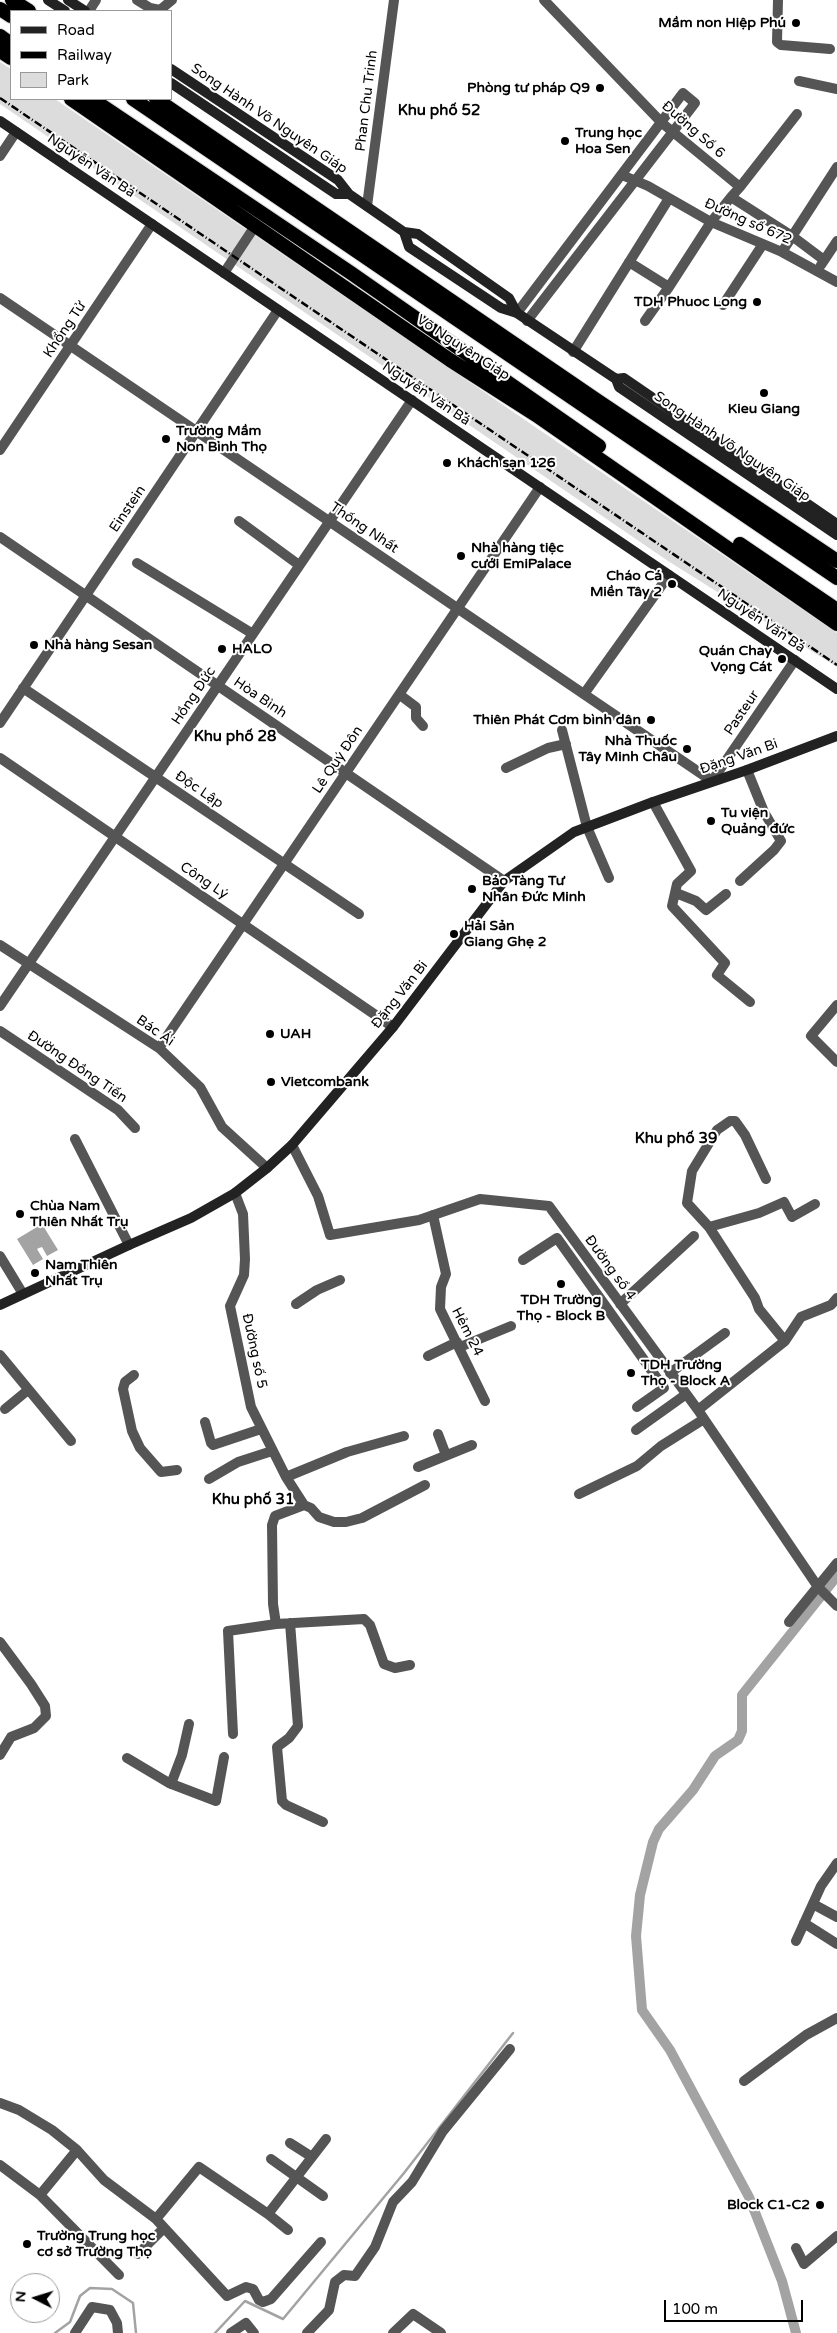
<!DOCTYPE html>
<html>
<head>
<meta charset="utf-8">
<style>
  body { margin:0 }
  #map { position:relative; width:837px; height:2333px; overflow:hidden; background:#fff; font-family:"Varela Round",sans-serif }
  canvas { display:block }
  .legend { position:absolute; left:10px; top:10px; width:162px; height:90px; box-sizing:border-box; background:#fff; border:1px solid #999; margin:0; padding:6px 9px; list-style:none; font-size:15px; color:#000 }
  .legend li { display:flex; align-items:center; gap:10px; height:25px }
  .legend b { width:25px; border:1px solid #999 }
  .north { position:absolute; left:10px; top:2273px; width:50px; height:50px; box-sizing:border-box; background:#fff; border:1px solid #999; border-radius:50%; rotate:275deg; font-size:14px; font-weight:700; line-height:20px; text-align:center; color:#000 }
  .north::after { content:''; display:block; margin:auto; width:18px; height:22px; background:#000; clip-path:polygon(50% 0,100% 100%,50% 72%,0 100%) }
  .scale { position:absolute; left:664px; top:2300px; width:139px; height:22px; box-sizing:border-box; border:2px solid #000; border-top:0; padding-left:6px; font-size:15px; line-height:18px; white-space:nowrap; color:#000; -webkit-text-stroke:4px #fff; paint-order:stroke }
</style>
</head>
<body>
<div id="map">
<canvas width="837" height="2333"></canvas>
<ul class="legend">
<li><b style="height:6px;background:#222"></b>Road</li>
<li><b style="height:6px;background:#000"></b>Railway</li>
<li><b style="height:14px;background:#dcdcdc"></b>Park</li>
</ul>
<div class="north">N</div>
<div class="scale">100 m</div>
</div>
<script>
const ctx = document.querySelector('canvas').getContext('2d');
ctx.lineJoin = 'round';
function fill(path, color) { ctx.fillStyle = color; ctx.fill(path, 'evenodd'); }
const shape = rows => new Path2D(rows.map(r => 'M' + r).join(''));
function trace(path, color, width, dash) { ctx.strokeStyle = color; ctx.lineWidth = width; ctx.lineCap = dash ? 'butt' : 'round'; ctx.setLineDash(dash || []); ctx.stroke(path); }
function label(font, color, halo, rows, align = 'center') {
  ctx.font = font + ' "Varela Round",sans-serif'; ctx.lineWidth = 4; ctx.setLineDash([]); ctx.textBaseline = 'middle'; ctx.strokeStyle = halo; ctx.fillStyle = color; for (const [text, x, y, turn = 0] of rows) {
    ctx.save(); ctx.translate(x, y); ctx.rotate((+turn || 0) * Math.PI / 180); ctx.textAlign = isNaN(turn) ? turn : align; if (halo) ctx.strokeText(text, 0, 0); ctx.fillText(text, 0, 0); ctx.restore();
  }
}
const green = shape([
  [0,62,11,69,11,99,55,99,837,633,837,667,668,561,0,104]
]);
const water = shape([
  [42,1224,58,1250,47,1256,42,1247,39,1248,37,1249,43,1259,33,1265,17,1239]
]);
const stream = shape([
  [55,2333,70,2322,80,2296,90,2288,112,2289,133,2303,136,2333],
  [215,2333,245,2301,283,2319,404,2173,513,2033]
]);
const canal = shape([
  [796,2333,782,2281,749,2197,670,2050,642,2010,636,1936,640,1895,653,1842,659,1829,693,1790,715,1756,738,1740,742,1731,742,1695,837,1576]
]);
const minor = shape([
  [137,0,150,8,160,10,172,0],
  [544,0,662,123,740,187,731,197,792,236,824,260],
  [778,0,777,42,781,45,830,49],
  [89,11,96,0],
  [799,81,837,89],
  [0,156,16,132],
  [622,175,648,186,711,222,782,252,837,282],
  [740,187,797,114],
  [782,252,837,167],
  [629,262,669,287,711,222,731,197],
  [821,265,837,241],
  [224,273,255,226],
  [723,305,763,244],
  [517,313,683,93,695,103,527,321],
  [645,321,669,287],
  [573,352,668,200],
  [239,521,299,565],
  [0,537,504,881],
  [137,563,253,634],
  [23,688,359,914],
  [584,694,669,575],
  [400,695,416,707,416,718,423,726],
  [0,723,278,310],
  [562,730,587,827,609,878],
  [0,758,393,1027],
  [506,768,548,748,566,744],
  [712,781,795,660],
  [653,802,691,871,677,884,672,906,725,963,717,975,750,1002],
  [740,881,774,850,781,841,764,812,747,770],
  [676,893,696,901,706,910,726,894],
  [0,945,159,1048,200,1087,222,1127,267,1168],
  [837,1005,811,1036,837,1062],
  [0,1006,412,400],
  [0,1031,118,1110,135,1128],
  [159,1048,540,487],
  [75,1139,129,1245],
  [292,1145,318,1196,330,1235,419,1220,480,1199,549,1206,698,1410,818,1587,837,1606],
  [766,1179,745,1135,735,1121,730,1121,717,1130,692,1171,687,1203,709,1227,755,1298,759,1309,785,1341],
  [235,1193,243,1214,245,1259,244,1275,230,1306,251,1407,286,1477,304,1505],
  [433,1215,446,1274,441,1287,440,1309,485,1401],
  [709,1227,759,1213,784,1202,792,1217,815,1204],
  [523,1260,557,1238,664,1388,637,1407],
  [296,1304,317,1290,340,1280],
  [620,1304,694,1236],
  [460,1347,511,1326],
  [0,1355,71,1441],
  [428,1356,457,1342],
  [670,1373,725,1333],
  [134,1375,125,1382,123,1389,132,1431,140,1448,161,1472,177,1470],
  [5,1409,28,1390],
  [698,1410,785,1341,801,1317,831,1305,837,1298],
  [205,1422,211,1443,213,1445,261,1429],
  [636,1430,685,1395],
  [438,1434,446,1455],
  [418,1467,472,1445],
  [286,1477,347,1452,404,1436],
  [209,1479,238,1462,272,1451],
  [579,1494,637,1466,661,1446,704,1419],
  [789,1622,837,1563],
  [290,1623,298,1726,289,1738,277,1747,282,1801,286,1805,323,1822],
  [276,1624,273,1604,272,1525,275,1516,304,1505,311,1508,319,1517,334,1522,346,1522,362,1518,425,1485],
  [0,1642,31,1684,45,1706,46,1716,34,1728,11,1737,0,1755],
  [233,1734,228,1631,276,1624,364,1619,370,1625,384,1664,395,1668,410,1665],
  [127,1758,169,1783,216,1801,224,1757],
  [171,1784,182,1755,189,1724],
  [813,1904,837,1917],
  [804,1923,837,1944],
  [796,1941,821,1886,837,1863],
  [744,2081,806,2035,837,2018],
  [0,2103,19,2110,52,2130,77,2150,104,2180,156,2219,227,2296,246,2287,253,2289,259,2300,263,2302,271,2299,321,2242],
  [290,2143,312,2157],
  [271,2159,323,2196],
  [0,2165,40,2195,119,2275],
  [40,2195,77,2150],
  [156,2219,199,2167,268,2214],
  [288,2230,268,2214,326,2139],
  [796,2248,804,2264,837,2236],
  [138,2254,164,2228],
  [75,2333,92,2307,110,2310,117,2323,118,2333],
  [231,2333,246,2323,254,2333],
  [307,2333,329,2310,335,2282,344,2275,355,2276,375,2247,393,2202,412,2182,443,2131,510,2049],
  [393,2333,413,2314,441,2333]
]);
const tertiary = shape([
  [367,206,394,0],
  [0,298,712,781],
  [0,450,152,224],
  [0,1256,23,1294]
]);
const secondary = shape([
  [48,0,65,11],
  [68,0,85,11],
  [171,69,338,180,349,194,404,232,418,234,509,298,517,313],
  [171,83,336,194,349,194],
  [0,121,837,689],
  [404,232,409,247,501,308,517,313,616,379,619,387,837,535],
  [616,379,624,378,837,524],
  [0,1305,129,1245,191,1218,235,1193,267,1168,292,1145,393,1027,504,881,574,832,653,802,747,770,837,736]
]);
const trunk = shape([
  [12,0,29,11],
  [0,9,11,16],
  [0,36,11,44],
  [0,51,11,58],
  [71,99,450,360,536,415,837,624],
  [92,99,351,273,599,446],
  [133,99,837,578],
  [156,99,598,401,837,561],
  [740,544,837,610]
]);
const rail = shape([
  [0,98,837,665]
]);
const markers = [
  [796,23,5,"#000"],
  [600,88,5,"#000"],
  [565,141,5,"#000"],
  [757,302,5,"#000"],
  [764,393,5,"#000"],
  [166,439,5,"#000"],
  [447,463,5,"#000"],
  [461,556,5,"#000"],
  [672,584,5,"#000"],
  [34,645,5,"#000"],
  [222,649,5,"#000"],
  [782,659,5,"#000"],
  [651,720,5,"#000"],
  [687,749,5,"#000"],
  [711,821,5,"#000"],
  [472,889,5,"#000"],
  [454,934,5,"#000"],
  [270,1034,5,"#000"],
  [271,1082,5,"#000"],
  [20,1214,5,"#000"],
  [35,1273,5,"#000"],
  [561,1284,5,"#000"],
  [631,1373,5,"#000"],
  [820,2205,5,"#000"],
  [27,2244,5,"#000"]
];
const poiNames = [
  ["Mầm non Hiệp Phú",786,23,"right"],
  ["Phòng tư pháp Q9",590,88,"right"],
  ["Trung học",575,133],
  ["Hoa Sen",575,149],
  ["TDH Phuoc Long",747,302,"right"],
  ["Kieu Giang",764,409,"center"],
  ["Trường Mầm",176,431],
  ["Non Bình Thọ",176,447],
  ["Khách sạn 126",457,463],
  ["Nhà hàng tiệc",471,548],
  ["cưới EmiPalace",471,564],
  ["Cháo Cá",662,576,"right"],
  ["Miền Tây 2",662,592,"right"],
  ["Nhà hàng Sesan",44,645],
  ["HALO",232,649],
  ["Quán Chay",772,651,"right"],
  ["Vọng Cát",772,667,"right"],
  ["Thiên Phát Cơm bình dân",641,720,"right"],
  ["Nhà Thuốc",677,741,"right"],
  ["Tây Minh Châu",677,757,"right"],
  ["Tu viện",721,813],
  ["Quảng đức",721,829],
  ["Bảo Tàng Tư",482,881],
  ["Nhân Đức Minh",482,897],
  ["Hải Sản",464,926],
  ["Giang Ghẹ 2",464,942],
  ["UAH",280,1034],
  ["Vietcombank",281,1082],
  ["Chùa Nam",30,1206],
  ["Thiên Nhất Trụ",30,1222],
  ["Nam Thiên",45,1265],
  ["Nhất Trụ",45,1281],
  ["TDH Trường",561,1300,"center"],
  ["Thọ - Block B",561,1316,"center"],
  ["TDH Trường",641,1365],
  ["Thọ - Block A",641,1381],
  ["Block C1-C2",810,2205,"right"],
  ["Trường Trung học",37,2236],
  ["cơ sở Trường Thọ",37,2252]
];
const streetNames = [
  ["Phan Chu Trinh",367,101,-83],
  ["Song Hành Võ Nguyên Giáp",269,119,34],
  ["Đường Số 6",693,130,41],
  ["Nguyễn Văn Bá",91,166,34],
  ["Đường số 672",748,222,24],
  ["Khổng Tử",65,330,-56],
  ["Võ Nguyên Giáp",463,348,33],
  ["Nguyễn Văn Bá",426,394,34],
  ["Song Hành Võ Nguyên Giáp",732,447,34],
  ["Einstein",128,509,-56],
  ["Thống Nhất",364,528,34],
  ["Nguyễn Văn Bá",761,621,34],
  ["Hồng Đức",194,696,-56],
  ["Hòa Bình",260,698,34],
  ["Pasteur",742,713,-56],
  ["Đặng Văn Bi",739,757,-19],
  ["Lê Quý Đôn",338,760,-56],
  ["Độc Lập",199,790,34],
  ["Công Lý",204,881,34],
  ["Đặng Văn Bi",400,995,-52],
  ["Bác Ái",155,1031,35],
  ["Đường Đồng Tiến",77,1067,34],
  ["Đường số 4",610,1268,54],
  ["Hẻm 24",467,1332,63],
  ["Đường số 5",254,1351,78]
];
const neighbourhoodNames = [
  ["Khu phố 52",439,111],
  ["Khu phố 28",235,737],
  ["Khu phố 39",676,1139],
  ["Khu phố 31",253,1500]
];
fill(green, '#dcdcdc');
fill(water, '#a3a3a3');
trace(stream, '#a3a3a3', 2.5);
trace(canal, '#a3a3a3', 10);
trace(trunk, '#dbdbdb', 16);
trace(minor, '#555', 10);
trace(tertiary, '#555', 10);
trace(secondary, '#222', 10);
trace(trunk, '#000', 14);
trace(rail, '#000', 2.5, [8, 2.5, 1, 2.5]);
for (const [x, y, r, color] of markers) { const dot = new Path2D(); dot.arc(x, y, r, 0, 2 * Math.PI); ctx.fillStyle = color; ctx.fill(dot); trace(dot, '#fff', 2); }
label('bold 14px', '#000', '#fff', poiNames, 'left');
label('14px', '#000', '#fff', streetNames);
label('bold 15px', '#000', '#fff', neighbourhoodNames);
</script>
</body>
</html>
